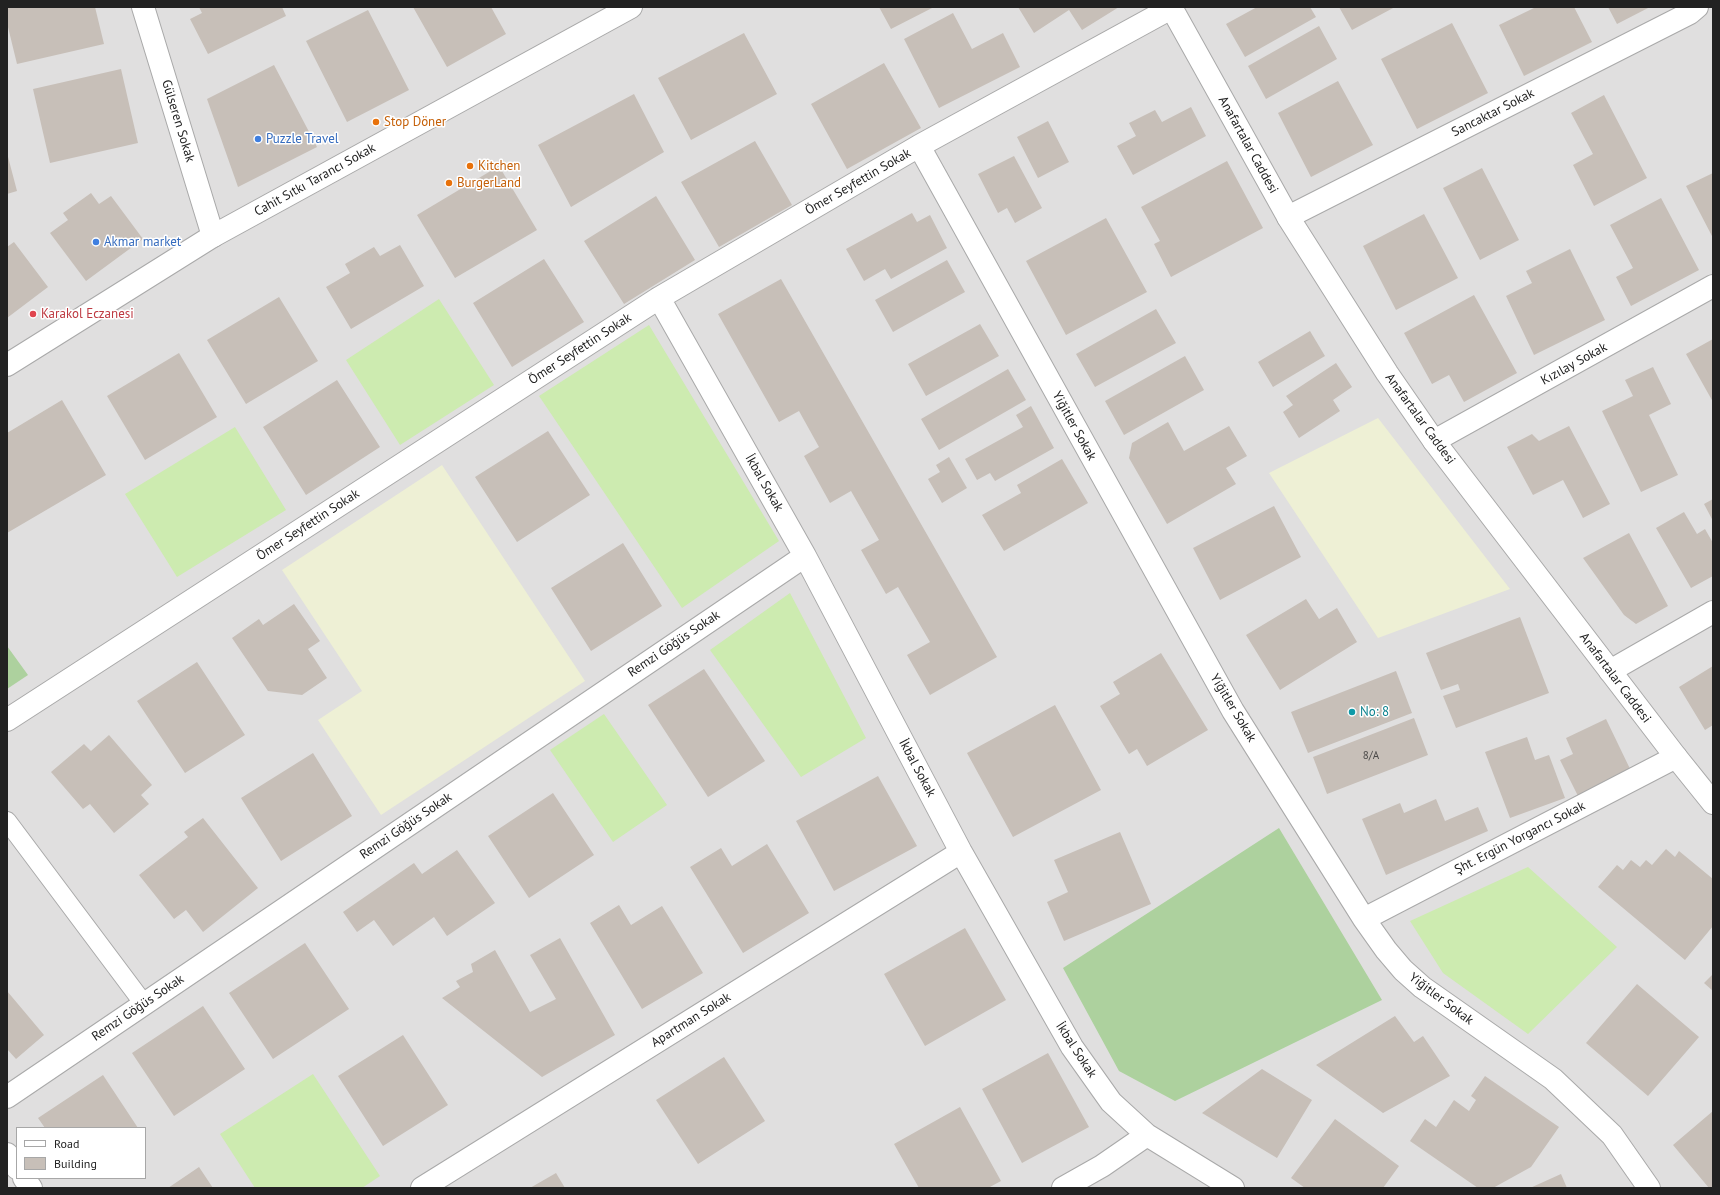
<!DOCTYPE html>
<html>
<head>
<meta charset="utf-8">
<style>
  body { margin:0 }
  #map { position:relative; width:1720px; height:1195px; overflow:hidden; background:#f2efe9; font-family:"PT Sans",sans-serif }
  canvas { display:block }
  .frame { position:absolute; inset:0; border:8px solid #222; pointer-events:none }
  .legend { position:absolute; left:16px; top:1127px; width:130px; height:52px; box-sizing:border-box; background:#fff; border:1px solid #a7a7a7; margin:0; padding:5px 7px; list-style:none; font-size:12px; color:#222 }
  .legend li { display:flex; align-items:center; gap:8px; height:20px }
  .legend b { width:20px; border:1px solid #a7a7a7 }
</style>
</head>
<body>
<div id="map">
<canvas width="1720" height="1195"></canvas>
<div class="frame"></div>
<ul class="legend">
<li><b style="height:5px;background:#fff"></b>Road</li>
<li><b style="height:11px;background:#c7bfb8"></b>Building</li>
</ul>
</div>
<script>
const ctx = document.querySelector('canvas').getContext('2d');
ctx.lineJoin = 'round';
function fill(path, color) { ctx.fillStyle = color; ctx.fill(path, 'evenodd'); }
const shape = rows => new Path2D(rows.map(r => 'M' + r).join(''));
function trace(path, color, width, dash) { ctx.strokeStyle = color; ctx.lineWidth = width; ctx.lineCap = dash ? 'butt' : 'round'; ctx.setLineDash(dash || []); ctx.stroke(path); }
function label(font, color, halo, rows, align = 'center') {
  ctx.font = font + ' "PT Sans",sans-serif'; ctx.lineWidth = 3; ctx.setLineDash([]); ctx.textBaseline = 'middle'; ctx.strokeStyle = halo; ctx.fillStyle = color; for (const [text, x, y, turn = 0] of rows) {
    ctx.save(); ctx.translate(x, y); ctx.rotate((+turn || 0) * Math.PI / 180); ctx.textAlign = isNaN(turn) ? turn : align; if (halo) ctx.strokeText(text, 0, 0); ctx.fillText(text, 0, 0); ctx.restore();
  }
}
const residential = shape([
  [7,7,1713,7,1713,1188,7,1188],
  [17,1128,145,1128,145,1178,17,1178]
]);
const farmland = shape([
  [1378,418,1510,589,1378,638,1269,473],
  [442,465,585,681,381,815,318,720,362,691,282,570]
]);
const grass = shape([
  [439,299,494,385,400,445,346,360],
  [649,325,779,541,682,608,539,396],
  [235,427,286,510,177,577,125,494],
  [790,593,866,738,801,777,710,650],
  [604,714,667,805,613,842,550,750],
  [1528,867,1617,947,1528,1034,1443,973,1410,921],
  [313,1074,380,1176,362,1188,255,1188,220,1134]
]);
const forest = shape([
  [7,646,28,675,7,689],
  [1279,828,1382,1000,1175,1101,1119,1071,1063,968]
]);
const building = shape([
  [7,7,95,7,104,44,17,64,7,23],
  [199,7,282,7,286,16,208,54,190,19,202,13],
  [413,7,491,7,506,34,447,67],
  [879,7,934,7,891,29],
  [1018,7,1119,7,1082,30,1069,10,1034,33],
  [1257,7,1310,7,1316,17,1245,57,1226,24],
  [1339,7,1395,7,1352,30],
  [1536,7,1574,7,1592,42,1524,76,1499,25],
  [1608,7,1650,7,1617,24],
  [368,10,409,90,347,122,306,41],
  [953,13,972,49,1003,33,1020,67,939,108,904,39],
  [1452,23,1488,93,1417,129,1381,59],
  [1319,26,1337,59,1266,99,1248,66],
  [744,33,777,94,691,140,658,78],
  [884,63,921,128,847,169,811,104],
  [274,65,317,147,238,187,207,99],
  [121,69,138,143,50,163,33,89],
  [1338,81,1373,145,1311,177,1278,113],
  [634,94,664,152,571,207,538,145],
  [1604,95,1647,178,1594,206,1573,165,1593,154,1571,113],
  [1191,107,1206,136,1133,175,1117,146,1136,136,1129,123,1155,110,1162,122],
  [1048,121,1069,162,1038,178,1017,137],
  [755,141,792,205,719,247,681,182],
  [7,153,17,191,7,194],
  [1014,156,1042,208,1015,223,1007,208,998,213,978,174],
  [1227,161,1263,228,1171,277,1154,244,1160,241,1141,207],
  [499,166,537,230,455,278,417,215],
  [1482,168,1519,240,1480,260,1443,188],
  [1713,173,1713,238,1686,186],
  [91,193,99,204,111,196,143,239,86,281,50,233,68,220,63,213],
  [656,196,695,260,624,304,584,241],
  [1661,198,1699,270,1631,306,1616,277,1633,268,1610,225],
  [912,213,917,222,930,215,947,248,891,279,885,269,864,281,846,249],
  [1424,214,1458,278,1396,310,1363,246],
  [1106,218,1147,292,1066,335,1026,261],
  [14,242,48,287,7,318,7,247],
  [400,245,424,286,351,329,326,287,350,273,345,264,374,247,380,256],
  [1570,249,1605,320,1534,355,1506,296,1532,283,1526,271],
  [544,259,584,322,512,367,473,303],
  [947,260,965,292,893,332,875,300],
  [781,279,997,657,930,695,907,655,930,642,898,587,886,594,861,550,879,540,851,491,830,503,804,456,819,447,799,411,779,422,718,314],
  [1474,295,1517,373,1464,402,1449,375,1432,384,1404,333],
  [279,297,318,361,246,404,207,340],
  [1156,309,1176,343,1095,387,1076,354],
  [980,324,999,356,926,396,908,364],
  [1310,331,1325,356,1273,387,1258,362],
  [1713,339,1713,402,1686,354],
  [179,353,217,417,145,460,107,396],
  [1185,356,1204,390,1124,435,1105,401],
  [1336,363,1352,387,1333,400,1340,411,1299,438,1283,412,1293,405,1286,396],
  [1653,367,1671,404,1649,415,1678,475,1641,492,1602,411,1633,396,1625,380],
  [1008,369,1026,400,939,450,921,419],
  [337,380,380,447,306,495,263,427],
  [62,400,106,475,7,533,7,433],
  [1031,406,1054,448,995,481,990,473,977,480,965,459,1023,427,1016,415],
  [1168,422,1184,451,1229,426,1247,456,1226,468,1236,484,1167,524,1129,458,1132,443],
  [1569,426,1610,504,1583,518,1563,480,1533,495,1507,447,1532,434,1539,441],
  [548,431,590,495,517,542,475,477],
  [949,457,967,488,942,503,928,479,940,472,936,465],
  [1062,459,1088,503,1004,551,982,515,1021,493,1017,485],
  [1713,499,1713,521,1704,504],
  [1274,506,1301,557,1220,600,1193,548],
  [1684,512,1697,534,1705,529,1713,543,1713,576,1691,588,1656,528],
  [1629,533,1668,606,1636,624,1624,615,1583,558],
  [623,543,662,606,591,651,551,588],
  [1306,599,1319,619,1337,608,1357,642,1280,690,1246,635],
  [294,604,320,641,308,649,327,678,302,695,268,691,232,638,259,619,263,625],
  [1520,617,1549,693,1456,728,1443,696,1460,690,1458,684,1441,690,1426,653],
  [1161,653,1208,730,1147,766,1137,749,1129,754,1100,706,1120,694,1113,682],
  [197,662,245,735,185,773,137,701],
  [1713,666,1713,725,1705,730,1679,687],
  [704,669,765,761,708,797,648,705],
  [1396,671,1412,713,1308,753,1291,712],
  [1055,705,1101,790,1013,837,967,753],
  [1414,718,1428,755,1327,794,1313,757],
  [1606,719,1632,773,1579,798,1560,760,1573,754,1566,738],
  [109,735,152,785,141,795,149,804,114,833,90,804,83,809,51,772,84,744,91,751],
  [1527,737,1535,760,1549,755,1565,798,1510,818,1485,752],
  [313,753,352,816,281,861,241,798],
  [878,776,917,846,834,891,796,821],
  [553,793,594,855,529,898,488,836],
  [1436,799,1445,821,1478,807,1488,831,1386,875,1362,819,1400,803,1404,813],
  [203,818,258,888,203,932,186,910,174,919,139,875,188,837,184,832],
  [1120,832,1151,904,1064,941,1047,902,1068,892,1054,860],
  [767,844,809,913,743,953,690,867,721,848,732,866],
  [1666,849,1675,857,1679,851,1713,879,1713,926,1685,960,1598,887,1617,865,1623,870,1631,860,1640,867,1646,860,1652,865],
  [457,850,495,903,447,936,434,917,393,946,374,920,357,932,343,912,414,863,422,874],
  [619,905,631,925,662,906,703,973,642,1009,590,923],
  [965,928,1006,1000,925,1046,884,974],
  [560,938,615,1035,542,1077,442,998,460,987,456,981,473,972,471,964,495,950,530,1012,556,999,530,955],
  [305,943,349,1009,273,1059,229,993],
  [1713,974,1713,991,1704,983],
  [1637,984,1699,1037,1648,1096,1586,1043],
  [7,991,44,1035,16,1059,7,1049],
  [203,1006,245,1069,174,1116,132,1053],
  [1395,1016,1414,1042,1423,1036,1450,1076,1383,1113,1316,1065],
  [403,1035,448,1105,383,1146,338,1076],
  [1048,1053,1089,1127,1022,1163,982,1089],
  [724,1057,765,1121,698,1164,656,1100],
  [1262,1069,1312,1100,1277,1158,1202,1113],
  [103,1075,138,1128,45,1128,38,1118],
  [1485,1076,1559,1127,1531,1167,1493,1188,1478,1188,1410,1141,1425,1119,1436,1127,1454,1100,1469,1111,1476,1100,1471,1096],
  [960,1107,1001,1181,988,1188,919,1188,894,1144],
  [1713,1111,1713,1188,1709,1188,1673,1145],
  [1335,1119,1399,1166,1383,1188,1305,1188,1291,1178],
  [199,1167,213,1188,168,1188],
  [556,1173,565,1188,530,1188],
  [1561,1174,1567,1188,1530,1188]
]);
const service = shape([
  [7,821,144,1004]
]);
const minor = shape([
  [143,7,213,236],
  [919,146,1233,711,1364,919,1386,950,1403,970,1422,987,1553,1079,1612,1135,1649,1188],
  [1288,217,1690,13,1697,7],
  [659,298,805,556,961,852,1072,1047,1111,1102,1147,1135,1233,1188],
  [1434,441,1713,286],
  [1610,671,1713,612],
  [7,720,659,298,919,146,1173,7],
  [1364,919,1676,757],
  [7,1097,805,556],
  [7,1154,17,1168],
  [24,1178,31,1188],
  [422,1188,961,852],
  [1063,1188,1102,1166,1147,1135]
]);
const tertiary = shape([
  [1171,7,1288,217,1387,373,1434,441,1676,757,1713,803],
  [7,365,213,236,631,7]
]);
const markers = [
  [376,122,4,"#e8710a"],
  [258,139,4,"#3f7fe0"],
  [470,166,4,"#e8710a"],
  [449,183,4,"#e8710a"],
  [96,242,4,"#3f7fe0"],
  [33,314,4,"#e0444e"],
  [1352,712,4,"#0f9aa8"]
];
const numberNames = [
  ["8/A",1371,756]
];
const streetNames = [
  ["Sancaktar Sokak",1493,113,-27],
  ["Gülseren Sokak",178,121,73],
  ["Anafartalar Caddesi",1248,145,61],
  ["Cahit Sıtkı Tarancı Sokak",315,180,-29],
  ["Ömer Seyfettin Sokak",858,182,-30],
  ["Ömer Seyfettin Sokak",580,349,-33],
  ["Kızılay Sokak",1574,364,-29],
  ["Anafartalar Caddesi",1420,419,54],
  ["Yiğitler Sokak",1074,426,61],
  ["İkbal Sokak",764,483,60],
  ["Ömer Seyfettin Sokak",308,525,-33],
  ["Remzi Göğüs Sokak",674,644,-34],
  ["Anafartalar Caddesi",1615,678,53],
  ["Yiğitler Sokak",1233,708,59],
  ["İkbal Sokak",917,768,62],
  ["Remzi Göğüs Sokak",406,826,-34],
  ["Şht. Ergün Yorgancı Sokak",1520,838,-27],
  ["Yiğitler Sokak",1441,999,37],
  ["Remzi Göğüs Sokak",138,1008,-34],
  ["Apartman Sokak",691,1020,-32],
  ["İkbal Sokak",1076,1050,57]
];
const foodNames = [
  ["Stop Döner",384,122],
  ["Kitchen",478,166],
  ["BurgerLand",457,183]
];
const shopNames = [
  ["Puzzle Travel",266,139],
  ["Akmar market",104,242]
];
const healthNames = [
  ["Karakol Eczanesi",41,314]
];
const cultureNames = [
  ["No: 8",1360,712]
];
fill(residential, '#e0dfdf');
fill(farmland, '#eef0d5');
fill(grass, '#cdebb0');
fill(forest, '#add19e');
fill(building, '#c7bfb8');
trace(service, '#a9a9a9', 20);
trace(minor, '#a9a9a9', 24);
trace(tertiary, '#a9a9a9', 24);
trace(service, '#fff', 18);
trace(minor, '#fff', 22);
trace(tertiary, '#fff', 22);
for (const [x, y, r, color] of markers) { const dot = new Path2D(); dot.arc(x, y, r, 0, 2 * Math.PI); ctx.fillStyle = color; ctx.fill(dot); trace(dot, '#fff', 1.5); }
label('11px', '#4b4948', null, numberNames);
label('13px', '#222', '#fff', streetNames);
label('13px', '#c56008', '#fff', foodNames, 'left');
label('13px', '#366cbe', '#fff', shopNames, 'left');
label('13px', '#be3a42', '#fff', healthNames, 'left');
label('13px', '#0d838f', '#fff', cultureNames, 'left');
</script>
</body>
</html>
